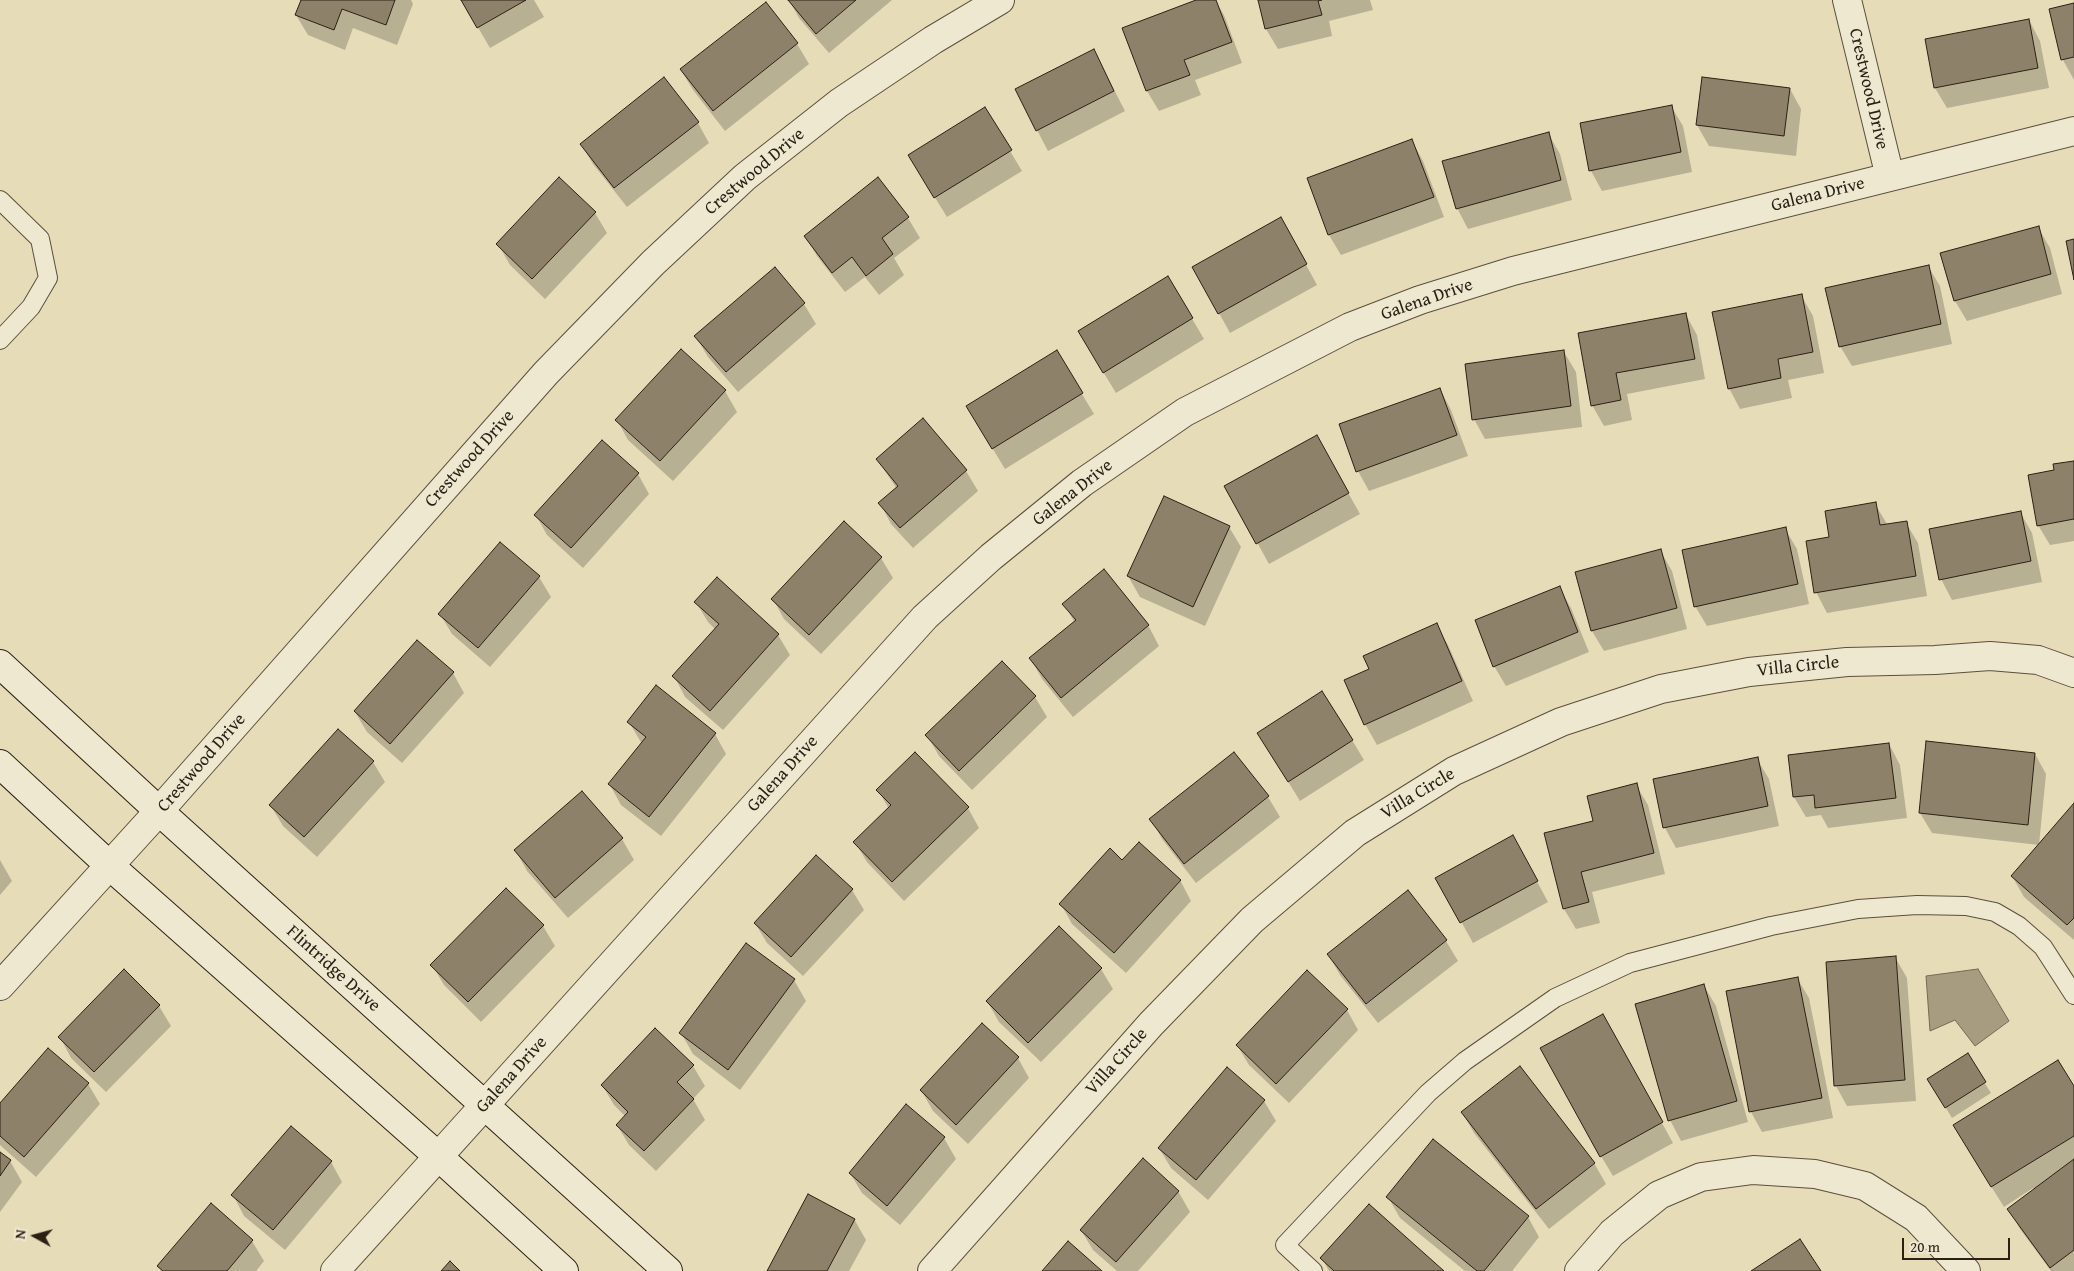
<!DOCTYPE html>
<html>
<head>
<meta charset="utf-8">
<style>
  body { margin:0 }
  #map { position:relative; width:2074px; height:1271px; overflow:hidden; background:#e7dcb8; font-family:"Gentium Book Plus",serif }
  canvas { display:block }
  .north { position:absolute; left:10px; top:1211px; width:50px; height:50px; -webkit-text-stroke:4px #efe8d1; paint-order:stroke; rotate:277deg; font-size:14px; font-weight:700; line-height:20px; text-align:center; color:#2b2014 }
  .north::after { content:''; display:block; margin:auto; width:18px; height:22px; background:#2b2014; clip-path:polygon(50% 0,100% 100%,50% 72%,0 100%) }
  .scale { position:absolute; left:1902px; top:1238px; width:108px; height:22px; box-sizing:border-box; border:2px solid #2b2014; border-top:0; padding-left:6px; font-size:15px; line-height:18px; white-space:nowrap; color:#2b2014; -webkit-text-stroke:4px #efe8d1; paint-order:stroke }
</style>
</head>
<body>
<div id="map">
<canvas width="2074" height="1271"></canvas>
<div class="north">N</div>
<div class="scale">20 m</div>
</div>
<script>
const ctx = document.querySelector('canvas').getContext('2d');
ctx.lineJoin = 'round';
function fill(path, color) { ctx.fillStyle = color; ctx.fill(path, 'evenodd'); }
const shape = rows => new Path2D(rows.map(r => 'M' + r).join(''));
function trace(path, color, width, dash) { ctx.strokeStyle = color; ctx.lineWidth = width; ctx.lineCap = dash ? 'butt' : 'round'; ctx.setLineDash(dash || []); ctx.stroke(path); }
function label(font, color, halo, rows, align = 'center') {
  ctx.font = font + ' "Gentium Book Plus",serif'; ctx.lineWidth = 5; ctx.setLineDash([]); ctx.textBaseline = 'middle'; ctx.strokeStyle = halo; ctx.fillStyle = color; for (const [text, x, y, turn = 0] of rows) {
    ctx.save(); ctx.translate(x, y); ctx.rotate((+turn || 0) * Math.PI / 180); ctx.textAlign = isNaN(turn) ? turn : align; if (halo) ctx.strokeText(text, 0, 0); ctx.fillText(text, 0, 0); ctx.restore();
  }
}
const water = shape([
  [1978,969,2009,1021,1975,1046,1955,1020,1930,1031,1926,976,1978,969]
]);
const shadow = shape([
  [302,0,411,0,413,4,397,45,353,28,345,50,308,35,296,15],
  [462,0,534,0,544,17,490,48],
  [789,0,892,0,829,53,799,18],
  [1199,0,1215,0,1224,15,1242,63,1195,80,1201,95,1159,111,1147,91,1124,29],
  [1259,0,1370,0,1373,10,1329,21,1332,36,1278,49,1266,29],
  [765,4,797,44,809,64,725,131,693,90,681,70],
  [2074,4,2074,80,2063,60,2051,10],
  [2029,20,2040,41,2049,88,1947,108,1935,88],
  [1094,51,1125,111,1048,151,1037,130],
  [1703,78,1790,89,1801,109,1796,156,1709,146,1697,125],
  [1671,106,1683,126,1692,172,1602,191,1591,171,1581,124],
  [698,123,709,143,627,207,593,164,581,144],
  [1548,133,1560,154,1572,200,1468,229,1457,208],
  [1412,141,1423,161,1444,217,1341,255,1329,235,1309,179],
  [1010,151,1022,171,947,217,921,175],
  [559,179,595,213,607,233,545,299,510,265,498,244],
  [878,179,908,218,920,238,894,258,904,275,879,295,865,277,845,292,817,256,805,236],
  [2038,227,2050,248,2062,294,1967,321,1955,301,1942,254],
  [1292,239,1317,285,1230,333,1219,313],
  [1928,266,1940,286,1952,344,1852,366,1840,346],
  [1168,278,1204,339,1116,393,1091,352],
  [1801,295,1813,316,1824,373,1788,380,1792,398,1740,409,1729,388],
  [804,304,816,324,738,392,708,357,696,337],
  [1686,315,1697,335,1705,379,1627,394,1632,420,1604,426,1592,405,1579,334],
  [1056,351,1094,414,1005,469,979,426],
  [1564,352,1576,372,1582,427,1485,439,1474,419],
  [1440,389,1451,410,1468,456,1369,491,1358,471],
  [725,391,737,412,673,481,628,440,617,420],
  [923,420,966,471,978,491,913,548,891,524,880,503,897,489,877,459],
  [1328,457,1360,514,1269,564,1226,486],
  [2074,462,2074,541,2050,545,2038,525,2055,471],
  [638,474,649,494,583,568,547,535,536,515],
  [1875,504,1887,524,1906,523,1918,543,1927,596,1827,613,1816,592,1830,538],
  [2020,512,2032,533,2042,582,1952,600,1941,579],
  [844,523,881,558,893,578,821,654,784,619,773,599],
  [1229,527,1241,547,1205,626,1140,597,1128,576],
  [1785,529,1797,549,1809,604,1707,626,1695,606],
  [1660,550,1672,571,1687,629,1604,651,1592,631,1577,573],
  [539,577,551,597,490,667,452,634,440,614],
  [717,579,778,635,790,655,723,730,685,697,674,676,715,629,708,622,696,602],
  [1559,587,1571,608,1589,652,1506,686,1494,666],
  [1064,604,1148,625,1159,646,1073,717,1042,679,1031,659,1075,623],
  [1436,624,1448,645,1473,701,1377,745,1365,724,1371,669],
  [453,673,464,693,402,763,367,732,355,712],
  [1035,697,1047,717,972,790,939,756,927,735],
  [629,722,715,734,726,754,661,836,621,805,610,785,642,744],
  [1259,734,1352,740,1364,760,1300,801],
  [1889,744,1900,765,1907,818,1828,828,1821,815,1806,817,1794,797,1790,756],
  [1234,754,1268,797,1280,817,1196,883,1162,839,1151,819],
  [2035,754,2046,774,2039,845,1932,833,1920,813],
  [1757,759,1769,779,1779,826,1676,848,1665,828],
  [373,762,385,782,317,857,283,826,271,806],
  [1636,785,1648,805,1665,874,1592,892,1600,923,1576,929,1564,909,1595,822],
  [878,790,968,808,979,828,904,901,867,862,855,842,889,809],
  [582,792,622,839,634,860,568,918,527,871,516,851],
  [2074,805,2074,940,2024,897,2012,876],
  [1524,857,1548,902,1473,943,1437,878],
  [0,860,12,881,0,895],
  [1122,862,1180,880,1191,901,1126,973,1072,924,1061,904],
  [852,890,864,910,803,976,767,943,755,923],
  [543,926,555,946,481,1022,444,985,432,965],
  [1446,941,1458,961,1378,1023,1340,975,1328,954],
  [746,945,794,980,806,1001,740,1090,693,1054,681,1033],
  [1895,957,1907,978,1916,1101,1847,1106,1836,1086],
  [1101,969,1113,989,1041,1062,999,1022,987,1001],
  [1797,978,1809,998,1833,1118,1762,1132,1751,1112],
  [1704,986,1716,1006,1748,1122,1681,1141,1670,1120],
  [159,1006,171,1026,106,1092,71,1058,60,1037],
  [1347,1010,1358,1030,1289,1103,1249,1065,1237,1045],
  [655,1029,693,1066,705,1086,693,1099,705,1120,656,1171,629,1145,617,1125,625,1116,614,1105,602,1085],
  [1614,1036,1673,1143,1613,1176,1601,1156],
  [1967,1055,1991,1093,1952,1118,1935,1090],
  [1018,1058,1029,1078,968,1144,933,1111,921,1090],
  [1228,1069,1264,1101,1276,1121,1208,1200,1171,1168,1159,1148],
  [88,1084,100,1104,36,1177,0,1145,0,1105],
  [2074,1088,2074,1271,2051,1271,2020,1229,2009,1209,2034,1190,2033,1188,2004,1207,1966,1146],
  [907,1106,944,1138,956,1159,900,1225,862,1193,850,1173],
  [1462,1112,1594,1163,1606,1184,1549,1229,1474,1133],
  [0,1154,10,1161,22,1182,0,1212],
  [331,1162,342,1182,285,1250,244,1216,233,1195],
  [1178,1191,1190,1212,1138,1271,1117,1271,1093,1250,1081,1230],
  [1388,1197,1528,1217,1539,1237,1512,1271,1465,1271,1400,1218],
  [854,1219,866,1240,849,1271,769,1271],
  [252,1241,264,1261,256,1271,161,1271,158,1266],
  [1322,1258,1442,1271,1329,1271]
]);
const building = shape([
  [301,0,395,0,386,25,342,9,334,30,295,15,301,0],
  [461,0,526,0,477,28,461,0],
  [788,0,856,0,816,34,788,0],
  [1196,0,1216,0,1232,42,1184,60,1190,75,1146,91,1122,28,1196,0],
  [1258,0,1322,0,1318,1,1322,15,1265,29,1258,0],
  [766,2,798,43,713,111,680,69,766,2],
  [2074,3,2074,57,2061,60,2049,9,2074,3],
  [2029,19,2038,68,1934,88,1925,39,2029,19],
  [1094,49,1114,91,1036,131,1015,89,1094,49],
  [664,77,699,122,614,188,580,144,664,77],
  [1702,77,1790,88,1784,136,1696,125,1702,77],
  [1672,105,1681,152,1589,171,1580,123,1672,105],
  [985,107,1012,150,934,198,908,155,985,107],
  [1549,132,1561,180,1456,209,1442,161,1549,132],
  [1412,139,1434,197,1328,235,1307,178,1412,139],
  [559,177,596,212,532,279,496,244,559,177],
  [878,177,909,217,882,238,893,254,866,276,852,257,832,273,804,236,878,177],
  [1281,217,1307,264,1218,314,1192,267,1281,217],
  [2039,226,2051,274,1954,301,1940,253,2039,226],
  [2074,239,2074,280,2066,241,2074,239],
  [1929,265,1941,324,1839,347,1825,288,1929,265],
  [775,267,805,303,726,372,694,336,775,267],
  [1168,276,1193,318,1103,373,1078,331,1168,276],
  [1802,294,1813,352,1778,359,1781,378,1728,389,1712,312,1802,294],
  [1686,313,1695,359,1616,373,1621,400,1591,406,1578,333,1686,313],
  [681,349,726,390,660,461,615,420,681,349],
  [1057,350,1083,393,992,449,966,406,1057,350],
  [1564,350,1571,406,1472,420,1465,364,1564,350],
  [1440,388,1457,435,1356,472,1339,424,1440,388],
  [923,418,967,470,900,528,878,503,898,486,876,459,923,418],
  [1317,435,1349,493,1256,544,1224,486,1317,435],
  [602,440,639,473,571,548,534,515,602,440],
  [2074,461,2074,519,2037,526,2028,475,2054,470,2053,464,2074,461],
  [1164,496,1230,526,1193,607,1127,576,1164,496],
  [1876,502,1880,525,1907,521,1916,576,1814,593,1806,541,1829,537,1825,511,1876,502],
  [2021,511,2031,561,1939,580,1929,529,2021,511],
  [844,521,882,557,809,635,771,599,844,521],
  [1786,527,1798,584,1694,607,1682,550,1786,527],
  [500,542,540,576,478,648,438,614,500,542],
  [1661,549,1677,608,1591,631,1575,572,1661,549],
  [1104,569,1149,625,1061,698,1029,658,1076,620,1062,604,1104,569],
  [717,577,779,634,710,711,672,676,719,624,694,602,717,577],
  [1560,586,1578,632,1493,667,1475,620,1560,586],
  [1437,623,1462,681,1364,725,1344,680,1369,669,1363,656,1437,623],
  [417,640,454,672,390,744,354,711,417,640],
  [1002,661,1036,696,959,771,925,735,1002,661],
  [656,685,716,733,649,817,608,784,646,737,627,722,656,685],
  [1322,691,1353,740,1288,782,1257,733,1322,691],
  [338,729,374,761,304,837,269,805,338,729],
  [1926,741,2035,753,2028,825,1919,813,1926,741],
  [1889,743,1896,798,1815,808,1814,795,1793,797,1788,755,1889,743],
  [915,752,969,807,892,882,853,842,891,805,876,790,915,752],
  [1234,752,1269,796,1184,864,1149,819,1234,752],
  [1758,757,1768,806,1663,828,1653,779,1758,757],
  [1637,783,1654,853,1581,872,1589,902,1563,909,1544,833,1593,821,1587,796,1637,783],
  [582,791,623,838,555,898,514,850,582,791],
  [2074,803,2074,918,2067,925,2011,876,2074,803],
  [1513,835,1538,881,1460,923,1435,878,1513,835],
  [1139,842,1181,880,1114,953,1059,904,1110,848,1122,860,1139,842],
  [816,855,853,889,791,957,754,923,816,855],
  [506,888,544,925,468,1002,430,965,506,888],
  [1408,890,1447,940,1366,1004,1327,954,1408,890],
  [1059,926,1102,968,1028,1043,986,1001,1059,926],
  [746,943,795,979,728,1070,679,1033,746,943],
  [1896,956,1905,1080,1834,1086,1826,962,1896,956],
  [124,969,160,1005,94,1072,58,1037,124,969],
  [1307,970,1348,1009,1276,1084,1236,1045,1307,970],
  [1798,977,1822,1098,1749,1112,1726,991,1798,977],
  [1704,984,1737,1101,1668,1121,1635,1004,1704,984],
  [1603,1014,1663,1122,1600,1157,1540,1048,1603,1014],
  [982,1023,1019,1057,956,1125,920,1090,982,1023],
  [655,1028,694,1065,677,1082,694,1099,644,1151,616,1125,628,1112,601,1085,655,1028],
  [48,1048,89,1083,24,1157,0,1136,0,1103,48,1048],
  [1968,1053,1986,1082,1945,1108,1927,1079,1968,1053],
  [2058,1060,2074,1086,2074,1136,1991,1187,1953,1125,2058,1060],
  [1520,1066,1595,1163,1536,1209,1461,1112,1520,1066],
  [1227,1067,1265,1100,1196,1180,1158,1148,1227,1067],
  [906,1104,945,1137,887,1206,849,1173,906,1104],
  [291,1126,332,1161,273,1230,231,1195,291,1126],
  [1433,1139,1529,1216,1484,1271,1477,1271,1386,1197,1433,1139],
  [0,1152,11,1160,0,1176,0,1152],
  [1143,1158,1179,1191,1116,1262,1080,1230,1143,1158],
  [2074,1159,2074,1250,2050,1268,2007,1209,2074,1159],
  [808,1194,855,1219,827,1271,767,1271,808,1194],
  [211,1203,253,1240,227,1271,163,1271,157,1266,211,1203],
  [1369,1204,1444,1271,1334,1271,1320,1258,1369,1204],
  [1800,1239,1821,1271,1751,1271,1800,1239],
  [1068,1241,1102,1271,1042,1271,1068,1241],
  [450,1261,460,1271,441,1271,450,1261]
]);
const lane = shape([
  [0,200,40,239,48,278,31,307,0,340],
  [1313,1271,1285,1245,1428,1093,1465,1061,1555,998,1630,963,1771,926,1858,909,1917,905,1966,906,1995,912,2019,926,2043,947,2074,995]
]);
const street = shape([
  [1847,0,1890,177],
  [0,986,159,811,546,373,653,263,745,177,839,103,933,40,1000,0],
  [335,1271,925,617,991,557,1082,483,1185,412,1350,327,1420,300,1513,271,2074,131],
  [932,1271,1151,1024,1252,920,1355,833,1454,771,1561,722,1661,689,1749,672,1847,662,1935,660,1990,656,2038,660,2074,673],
  [1579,1271,1612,1233,1659,1195,1701,1177,1753,1170,1815,1174,1865,1186,1916,1218,1966,1271]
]);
const secondary = shape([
  [0,664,159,811,668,1271],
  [0,764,110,866,439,1157,564,1271]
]);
const streetNames = [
  ["Crestwood Drive",1868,89,77],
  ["Crestwood Drive",755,172,-40],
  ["Galena Drive",1818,195,-14],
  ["Galena Drive",1427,300,-19],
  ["Crestwood Drive",470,459,-48],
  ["Galena Drive",1073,493,-38],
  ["Villa Circle",1798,667,-6],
  ["Crestwood Drive",202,763,-49],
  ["Galena Drive",783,774,-48],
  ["Villa Circle",1418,794,-31],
  ["Flintridge Drive",333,969,42],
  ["Villa Circle",1117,1062,-48],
  ["Galena Drive",512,1075,-48]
];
fill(water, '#a79c80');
trace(water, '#756a55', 1);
fill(shadow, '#0003');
fill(building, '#8d8269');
trace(building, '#2b2014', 1);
trace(lane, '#5a4f3d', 20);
trace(street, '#5a4f3d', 30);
trace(secondary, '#2b2014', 30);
trace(lane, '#efe8d1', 18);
trace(street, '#efe8d1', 28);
trace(secondary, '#efe8d1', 28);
label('18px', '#2b2014', '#efe8d1', streetNames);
</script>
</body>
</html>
